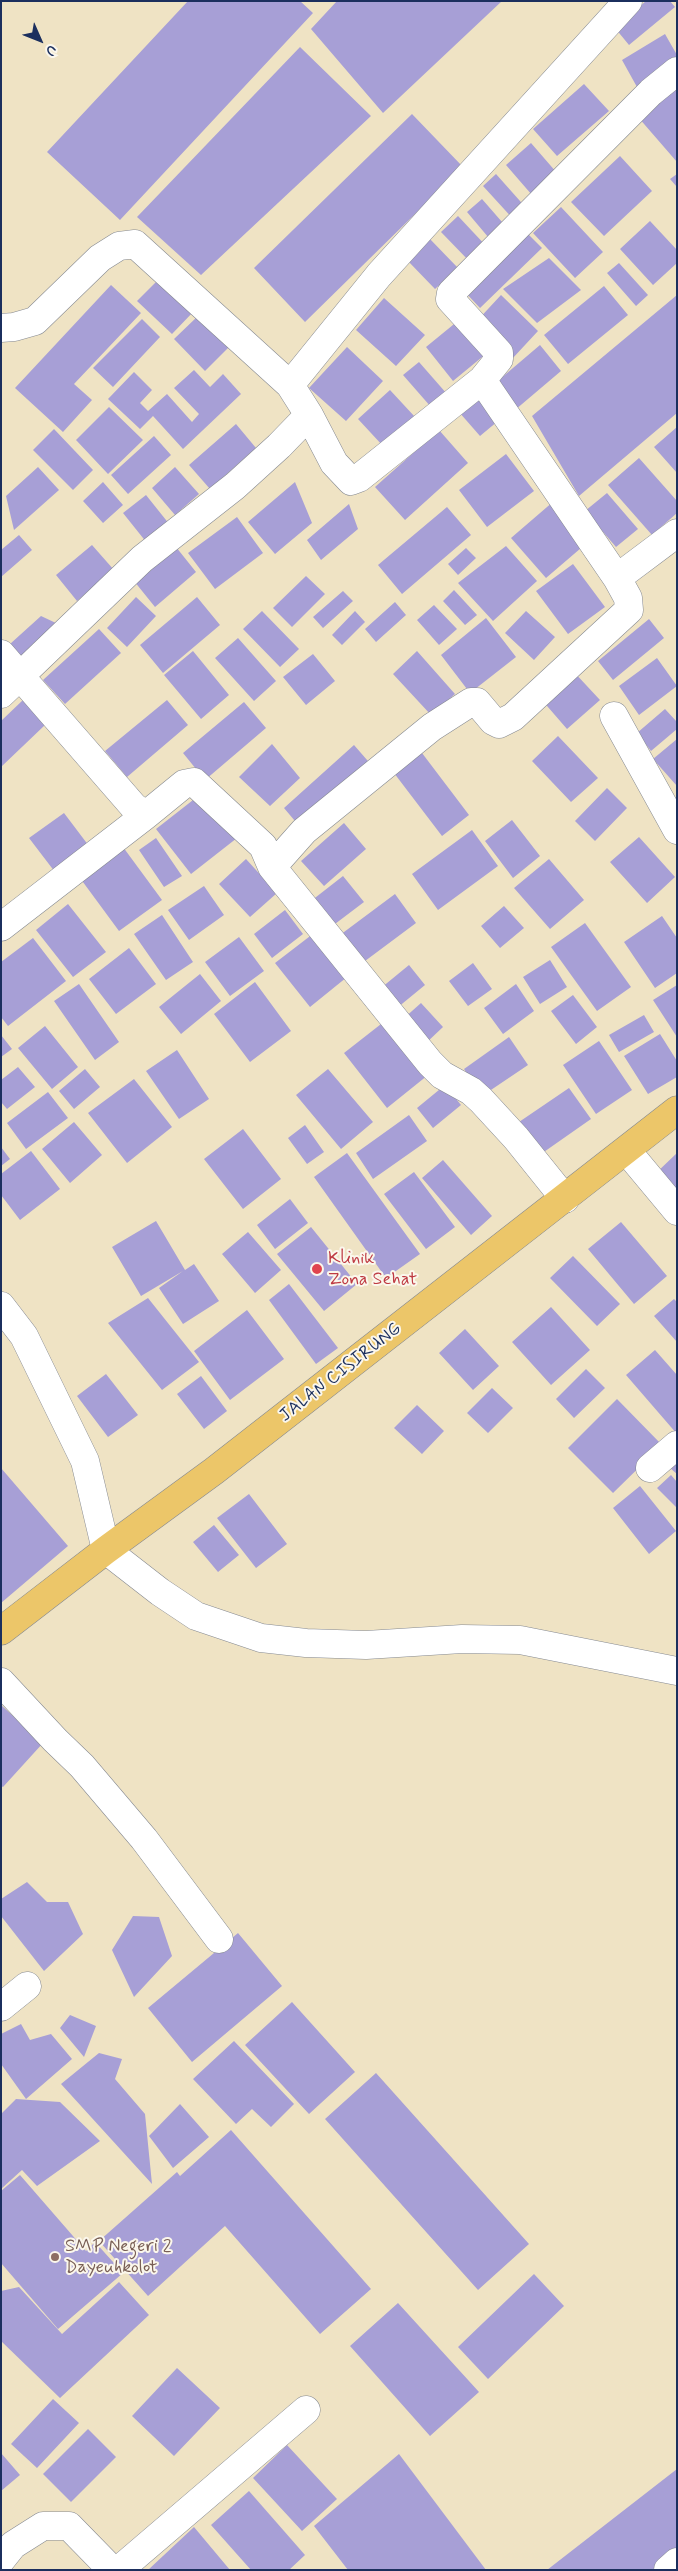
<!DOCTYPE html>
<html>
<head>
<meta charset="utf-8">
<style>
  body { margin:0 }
  #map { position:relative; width:678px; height:2571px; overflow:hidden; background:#efe3c4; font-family:Mynerve,sans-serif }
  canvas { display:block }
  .frame { position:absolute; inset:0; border:2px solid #1b2f5e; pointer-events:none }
  .north { position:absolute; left:15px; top:15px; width:50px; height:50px; -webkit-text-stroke:4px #fbf7ec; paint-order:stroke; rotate:134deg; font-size:14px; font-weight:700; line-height:20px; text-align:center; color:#1b2f5e }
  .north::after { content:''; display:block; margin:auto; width:18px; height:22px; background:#1b2f5e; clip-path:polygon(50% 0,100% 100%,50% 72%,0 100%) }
</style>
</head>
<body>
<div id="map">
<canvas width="678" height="2571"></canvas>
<div class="frame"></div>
<div class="north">U</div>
</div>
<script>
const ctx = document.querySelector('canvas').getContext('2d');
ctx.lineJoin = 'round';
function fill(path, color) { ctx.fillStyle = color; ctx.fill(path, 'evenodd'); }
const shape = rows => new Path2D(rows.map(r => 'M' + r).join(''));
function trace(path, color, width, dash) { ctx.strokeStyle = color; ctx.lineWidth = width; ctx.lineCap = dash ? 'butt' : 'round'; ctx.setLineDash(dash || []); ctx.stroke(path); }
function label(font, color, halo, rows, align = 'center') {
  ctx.font = font + ' Mynerve,sans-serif'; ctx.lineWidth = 4; ctx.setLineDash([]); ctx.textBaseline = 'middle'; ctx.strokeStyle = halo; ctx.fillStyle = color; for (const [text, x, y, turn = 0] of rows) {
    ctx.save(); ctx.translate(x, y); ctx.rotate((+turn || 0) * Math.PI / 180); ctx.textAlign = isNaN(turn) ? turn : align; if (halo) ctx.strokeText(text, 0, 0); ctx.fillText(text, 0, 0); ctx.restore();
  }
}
const building = shape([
  [188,1,300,1,313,13,120,220,47,152],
  [337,1,502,1,383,113,311,29],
  [646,1,670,1,675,7,629,45,615,28],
  [665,34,677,55,677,62,637,87,622,60],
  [300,47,371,116,201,275,137,217],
  [584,84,609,111,557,156,533,129],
  [677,86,677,162,638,117],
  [412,114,463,167,305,322,254,268],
  [531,143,557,173,532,195,506,165],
  [620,156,652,191,604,236,571,202],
  [496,174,528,210,515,221,483,186],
  [677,174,677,187,670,179],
  [482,199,509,230,494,244,467,212],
  [561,207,603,252,575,278,533,233],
  [458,216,488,248,472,264,441,232],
  [650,221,677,250,677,263,653,285,620,249],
  [526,232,542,248,480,308,464,291],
  [429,238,458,268,435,289,407,260],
  [549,258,581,290,537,323,503,289],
  [619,263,648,295,636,306,607,273],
  [161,277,195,310,172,334,137,301],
  [111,285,141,313,74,384,92,400,63,432,15,388],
  [604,286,628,315,568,364,544,335],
  [501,295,538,331,512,359,475,323],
  [677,295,677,413,579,496,532,416],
  [384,298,425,335,396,366,356,330],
  [198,316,229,347,205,371,174,339],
  [142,319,160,337,113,387,93,368],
  [459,320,487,353,453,381,426,347],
  [540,345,561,371,515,410,493,385],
  [347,347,383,381,346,421,309,388],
  [419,362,447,394,431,407,403,375],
  [194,370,210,387,223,374,241,394,183,449,153,416,140,429,108,399,134,372,152,390,140,403,148,411,167,394,192,422,199,414,174,388],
  [390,390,415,417,383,446,358,419],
  [484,391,504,416,480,436,459,412],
  [109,407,143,440,108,474,76,440],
  [236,424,256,448,210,489,189,465],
  [677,427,677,473,654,447],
  [54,429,93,470,73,490,33,450],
  [439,430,468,463,405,520,375,487],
  [154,436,171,455,128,494,111,475],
  [506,454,534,491,487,527,459,490],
  [639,458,677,501,677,513,652,535,608,485],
  [38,467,59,490,14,530,6,496],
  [175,467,199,494,175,515,152,488],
  [103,482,123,505,103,523,83,501],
  [295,482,312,523,275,554,248,522],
  [607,493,638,529,616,547,585,511],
  [146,495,170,525,147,543,123,513],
  [554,501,588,542,546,578,511,538],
  [349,504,358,529,321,560,307,540],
  [447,507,471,535,402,594,378,565],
  [237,517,263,553,215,589,188,553],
  [19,535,32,550,1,577,1,550],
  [92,545,114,570,77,601,56,575],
  [506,546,537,581,493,621,458,583],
  [176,547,196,572,155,607,134,581],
  [466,548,476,558,458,575,448,564],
  [573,564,605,607,568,634,536,591],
  [306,576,325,594,292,627,273,608],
  [454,590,477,615,465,625,443,601],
  [343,591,353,601,323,628,313,617],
  [136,597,156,616,127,647,107,628],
  [197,597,220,625,163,673,140,645],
  [395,602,406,615,376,642,365,629],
  [434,605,457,629,439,645,417,620],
  [262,611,299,649,280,667,243,629],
  [355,611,365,622,342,645,332,635],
  [526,611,555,637,534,660,505,633],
  [41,616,58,624,22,658,10,644],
  [486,618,516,657,470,693,441,655],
  [649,619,664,638,613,680,598,661],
  [99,629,121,653,65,704,43,680],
  [238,638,276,681,254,701,215,658],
  [193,651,229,695,201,719,164,675],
  [417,651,455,694,431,715,393,674],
  [313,654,335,681,306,705,283,677],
  [657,658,677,686,639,715,619,686],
  [573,671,600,700,567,729,541,699],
  [23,700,45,725,1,767,1,721],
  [167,700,188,725,127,777,105,751],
  [244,702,266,728,205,780,183,753],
  [665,709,677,722,677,729,651,751,637,733],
  [558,736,598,778,571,802,532,761],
  [677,739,677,786,653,759],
  [272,744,300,778,270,806,239,777],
  [354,745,374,768,300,827,284,808],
  [422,753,469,815,442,836,394,773],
  [607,788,627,808,595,841,575,821],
  [202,793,237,838,191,874,156,829],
  [64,813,92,850,58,876,29,838],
  [512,820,540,856,513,878,485,841],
  [344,823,366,849,324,886,301,861],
  [472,830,498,866,438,910,412,874],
  [639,837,675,877,647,903,610,862],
  [156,838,182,876,164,887,139,850],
  [123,847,162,900,119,931,80,878],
  [246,859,277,893,250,917,219,884],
  [549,859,584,900,550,929,514,888],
  [343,876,364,902,331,927,311,901],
  [204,886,224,915,189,940,168,910],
  [395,894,416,923,361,964,340,935],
  [68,904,106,952,73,977,36,930],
  [504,906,524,928,500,948,481,926],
  [285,910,303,934,272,958,254,934],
  [162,915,193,962,166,980,134,934],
  [662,916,677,938,677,973,655,988,624,942],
  [585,923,631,987,597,1011,551,947],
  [318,930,352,973,310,1007,275,963],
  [239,937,264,971,230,996,205,962],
  [33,938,66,981,8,1026,1,1017,1,962],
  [129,948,156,984,116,1014,89,979],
  [550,960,567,987,540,1004,523,977],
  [473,963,492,989,468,1006,449,981],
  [409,965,425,985,397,1008,381,988],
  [200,974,221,1001,181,1034,159,1007],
  [255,982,291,1031,250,1062,214,1014],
  [79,984,119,1042,95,1060,54,1001],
  [516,984,534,1011,503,1034,484,1008],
  [677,985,677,1037,653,1000],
  [573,995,597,1027,576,1044,551,1011],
  [421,1003,443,1027,425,1044,403,1019],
  [644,1015,654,1032,619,1052,609,1035],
  [390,1017,433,1071,387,1108,344,1053],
  [45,1026,78,1067,52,1089,18,1048],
  [660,1034,677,1061,677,1077,648,1094,624,1056],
  [1,1035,12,1049,1,1057],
  [509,1037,528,1065,482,1096,464,1069],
  [599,1041,632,1090,596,1114,563,1065],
  [177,1050,209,1099,179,1119,146,1071],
  [18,1067,35,1087,7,1109,1,1102,1,1080],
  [85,1069,100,1087,74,1109,59,1091],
  [328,1069,373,1122,341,1149,296,1095],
  [134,1079,172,1127,127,1163,88,1113],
  [445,1085,461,1105,433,1128,417,1108],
  [569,1088,591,1119,541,1154,519,1122],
  [48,1092,68,1118,26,1149,7,1123],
  [409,1115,427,1141,373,1179,356,1153],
  [74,1122,102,1155,70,1183,42,1149],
  [305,1125,324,1152,307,1164,288,1138],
  [243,1129,281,1179,243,1209,204,1159],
  [1,1147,10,1159,1,1166],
  [31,1151,60,1189,20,1220,1,1195,1,1174],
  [347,1153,420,1254,386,1278,314,1177],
  [677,1153,677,1197,655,1174],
  [443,1160,492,1216,471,1235,422,1178],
  [414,1172,455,1227,426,1249,384,1194],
  [290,1199,308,1223,275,1249,257,1225],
  [156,1221,185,1270,194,1264,219,1301,183,1324,159,1288,183,1271,141,1296,112,1247],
  [621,1222,667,1276,634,1304,588,1249],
  [311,1227,357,1284,324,1311,277,1254],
  [248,1232,281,1270,255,1293,222,1254],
  [573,1256,620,1304,597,1326,550,1278],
  [289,1284,338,1348,316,1364,269,1300],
  [148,1298,199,1362,162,1390,108,1323],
  [674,1299,677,1302,677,1342,654,1316],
  [551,1307,590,1350,551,1385,512,1342],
  [247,1310,284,1359,230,1400,194,1351],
  [465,1329,499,1366,473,1390,439,1353],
  [655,1350,677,1375,677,1434,626,1375],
  [586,1369,605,1388,574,1418,556,1399],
  [106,1374,138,1415,108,1437,77,1396],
  [201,1376,227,1411,204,1429,177,1394],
  [492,1388,513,1408,488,1433,467,1413],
  [617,1399,662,1445,613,1493,568,1448],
  [417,1405,444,1431,422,1454,394,1428],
  [677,1461,677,1474,670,1468],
  [1,1468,68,1546,1,1603],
  [671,1475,677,1482,677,1508,657,1488],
  [640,1486,676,1531,649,1554,613,1508],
  [249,1494,287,1544,256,1568,217,1518],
  [214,1525,239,1555,218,1572,193,1542],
  [1,1705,43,1743,3,1787,1,1786],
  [27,1882,47,1902,68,1902,83,1934,44,1971,1,1916,1,1899],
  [133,1916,159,1917,172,1956,134,1997,112,1950],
  [238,1933,282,1986,192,2062,148,2008],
  [292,2002,355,2072,309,2114,245,2045],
  [70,2015,96,2026,84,2057,60,2028],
  [21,2024,30,2040,51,2034,72,2059,26,2099,1,2064,1,2034],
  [234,2041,294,2104,271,2127,252,2109,236,2124,193,2079],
  [99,2053,122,2059,115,2079,145,2114,152,2184,61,2084],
  [376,2073,529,2244,478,2290,325,2119],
  [16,2099,60,2102,100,2141,37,2186,22,2170,1,2189,1,2114],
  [180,2104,209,2137,173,2168,149,2136],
  [231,2130,371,2289,320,2334,225,2226,148,2296,99,2241,177,2172,180,2176],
  [20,2175,86,2251,95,2242,123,2273,58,2329,1,2263,1,2191],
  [534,2274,564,2306,488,2379,458,2347],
  [119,2282,149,2315,60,2398,1,2341,1,2291,19,2287,62,2334],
  [398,2303,479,2392,430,2436,350,2346],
  [177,2368,220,2408,174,2456,132,2416],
  [53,2399,79,2423,37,2468,11,2444],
  [88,2429,116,2457,71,2502,43,2474],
  [287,2445,337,2499,302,2531,253,2478],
  [1,2453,20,2475,1,2491],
  [399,2454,486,2570,348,2570,314,2526],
  [677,2469,677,2549,652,2570,547,2570],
  [249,2491,305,2555,289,2570,251,2570,211,2525],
  [194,2527,230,2570,148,2570]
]);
const minor = shape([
  [1,328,14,327,35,321,100,258,119,246,135,244,290,385],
  [482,380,499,359,499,353,450,299,451,293,651,92,677,71],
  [309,415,334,463,351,481,359,478,482,380,617,578,677,533],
  [1,654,20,676,142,559,235,486,279,446,309,415,290,385,379,275,628,1],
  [1,694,20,676,134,807,146,815,184,784,194,782,263,846,272,867,430,1063,442,1075,471,1091,481,1100,516,1138,565,1199],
  [614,716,677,830],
  [272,867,304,831,432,727,471,702,477,702,493,721,499,724,513,717,629,610,628,598,617,578],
  [1,927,146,815],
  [627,1151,677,1211],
  [1,1306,24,1336,85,1461,106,1550,160,1592,196,1616,261,1638,306,1643,366,1645,462,1639,520,1640,677,1671],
  [650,1468,677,1445],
  [1,1682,55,1740,82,1766,144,1839,219,1939],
  [1,2007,27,1986],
  [1,2560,13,2545,43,2526,69,2526,112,2570],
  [119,2570,306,2410],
  [668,2570,677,2562]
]);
const major = shape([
  [1,1631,106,1550,214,1471,677,1110]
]);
const markers = [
  [317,1269,6,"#e0444e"],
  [55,2257,5,"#8d6e63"]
];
const healthNames = [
  ["Klinik",328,1259],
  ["Zona Sehat",328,1280]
];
const streetNames = [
  ["JALAN CISIRUNG",341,1373,-38]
];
const educationNames = [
  ["SMP Negeri 2",65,2247],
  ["Dayeuhkolot",65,2268]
];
fill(building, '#a79fd6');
trace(minor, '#858991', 29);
trace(major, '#858991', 29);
trace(minor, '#fff', 28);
trace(major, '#ecc669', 28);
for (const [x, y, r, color] of markers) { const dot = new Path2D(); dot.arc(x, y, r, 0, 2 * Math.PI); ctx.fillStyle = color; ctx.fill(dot); trace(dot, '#fbf7ec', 2); }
label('18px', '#be3a42', '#fbf7ec', healthNames, 'left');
label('18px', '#1b2f5e', '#fbf7ec', streetNames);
label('18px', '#785e54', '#fbf7ec', educationNames, 'left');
</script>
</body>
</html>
